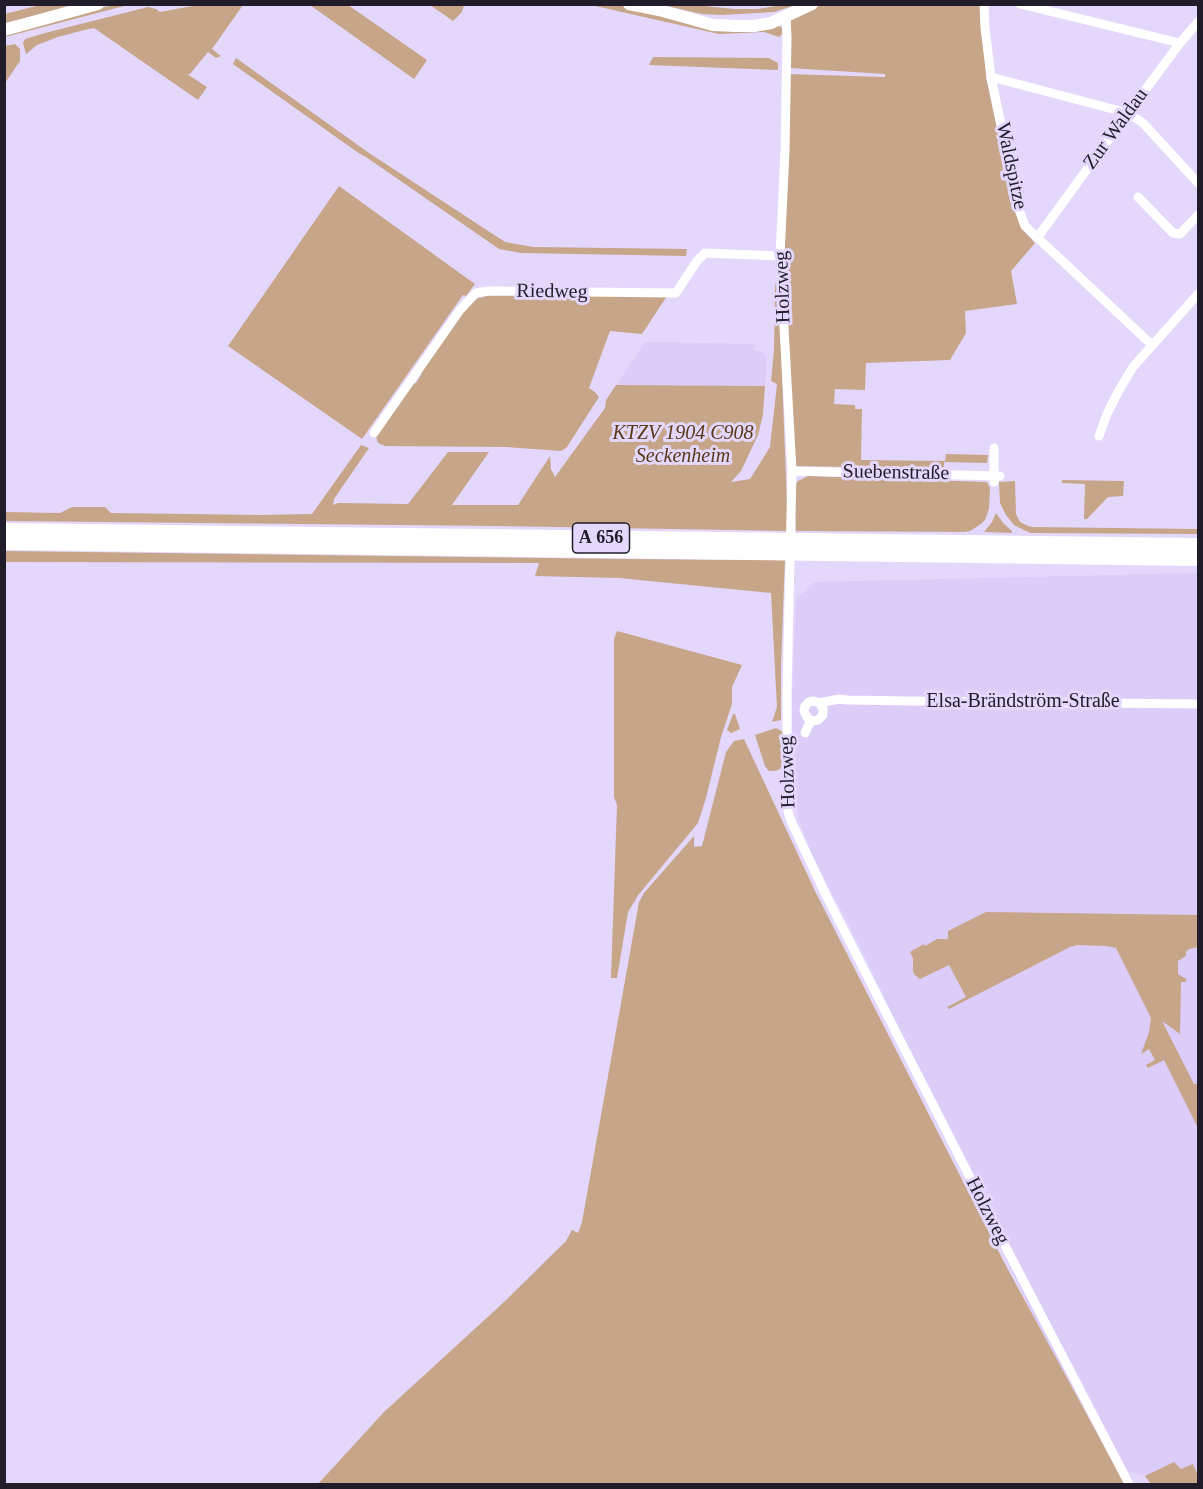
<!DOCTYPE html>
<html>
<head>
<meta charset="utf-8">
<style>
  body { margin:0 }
  #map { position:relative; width:1203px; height:1489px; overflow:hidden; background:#e4d7fc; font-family:"Times New Roman",serif }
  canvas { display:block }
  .frame { position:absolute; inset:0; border:6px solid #211c2a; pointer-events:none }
</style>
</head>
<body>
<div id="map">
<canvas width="1203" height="1489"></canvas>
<div class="frame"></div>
</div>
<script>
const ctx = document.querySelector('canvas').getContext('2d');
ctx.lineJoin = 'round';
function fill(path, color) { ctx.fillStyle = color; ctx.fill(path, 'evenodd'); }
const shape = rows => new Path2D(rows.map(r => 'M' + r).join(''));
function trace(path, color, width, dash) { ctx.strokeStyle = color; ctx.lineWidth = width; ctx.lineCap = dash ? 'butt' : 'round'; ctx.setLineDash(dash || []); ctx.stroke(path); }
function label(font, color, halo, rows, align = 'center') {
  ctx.font = font + ' "Times New Roman",serif'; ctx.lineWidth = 6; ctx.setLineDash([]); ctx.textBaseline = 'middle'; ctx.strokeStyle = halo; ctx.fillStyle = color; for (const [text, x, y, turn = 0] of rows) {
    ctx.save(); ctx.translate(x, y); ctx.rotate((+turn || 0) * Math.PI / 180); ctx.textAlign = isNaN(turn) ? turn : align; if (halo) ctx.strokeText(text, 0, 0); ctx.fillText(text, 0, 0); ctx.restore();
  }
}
const built = shape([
  [645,342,754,344,754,350,762,351,767,358,765,386,616,385],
  [1198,573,1198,1484,1151,1484,1145,1476,1129,1471,1111,1459,1030,1310,864,954,812,855,801,827,796,808,793,804,792,699,796,599,815,582]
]);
const green = shape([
  [40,5,76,5,5,23,5,14],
  [115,5,128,5,5,37,4,33,90,10],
  [198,5,243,5,212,49,221,56,216,58,208,52,190,74,187,74,207,87,198,100,94,28,84,30,58,37,37,45,26,54,23,43,25,39,45,33,148,7,156,9,160,12],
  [310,5,348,5,427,60,414,79],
  [430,5,464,5,462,12,453,21],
  [591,5,620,5,685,21,776,23,783,29,782,34,779,37,764,32,719,34],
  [662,5,695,5,734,9,758,9,782,5,796,5,774,12,722,15,702,14],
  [821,5,985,5,986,77,1014,208,1022,229,1035,243,1011,271,1017,304,965,311,966,333,950,360,866,363,865,390,835,389,834,404,855,405,855,409,862,409,861,460,945,461,946,454,988,455,987,463,944,462,944,469,796,466,792,431,782,255,788,74,885,77,885,74,789,68,790,22,791,19],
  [15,44,20,49,20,61,5,83,5,46],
  [653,57,769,58,778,63,778,70,649,65],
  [236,58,369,153,505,242,533,247,687,249,686,256,521,253,499,249,366,157,360,154,233,64],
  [339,186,475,284,466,296,463,295,362,439,228,346],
  [777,278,779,295,788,531,498,526,5,521,5,512,60,513,72,507,105,507,111,513,261,515,312,514,361,445,369,448,334,499,333,505,338,503,408,504,448,452,489,452,452,505,518,505,550,456,551,469,555,477,605,408,606,400,616,385,765,386,763,415,758,435,741,471,731,482,750,479,770,447,777,384,771,381,774,350,775,287],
  [494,294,667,296,642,334,610,331,589,388,595,392,599,397,567,447,563,450,560,451,506,447,385,446,378,443,376,436,411,385,416,383,421,375,422,369,464,310,475,299],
  [808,476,987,482,990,488,989,509,985,520,981,524,970,531,964,532,796,531,794,491,795,485,798,481],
  [1062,480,1124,481,1123,496,1108,497,1087,519,1084,519,1085,484,1062,483],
  [1015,481,1016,514,1020,522,1028,526,1033,527,1198,529,1198,534,1031,533,1024,530,1014,525,1006,515,1000,503,999,482],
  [996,513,1004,524,1012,531,1012,533,984,532,992,522],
  [5,551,625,559,741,560,785,559,781,666,781,720,772,722,777,707,771,593,619,578,535,576,539,563,5,562],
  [617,631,742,665,732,687,732,704,721,737,706,798,698,823,639,894,628,912,617,978,611,978,617,805,614,797,614,639],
  [733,714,735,714,740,729,731,733,727,730],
  [776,728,783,732,783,763,780,769,775,771,769,771,765,766,755,735],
  [744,739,815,891,1005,1264,1111,1459,1131,1484,318,1484,384,1412,503,1303,566,1241,572,1230,578,1233,582,1222,639,902,644,893,694,836,694,847,702,846,726,752,734,741],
  [986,912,1198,915,1198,947,1189,949,1186,952,1186,956,1178,961,1178,974,1186,979,1186,982,1181,982,1180,1034,1162,1021,1194,1084,1198,1084,1198,1128,1164,1060,1148,1068,1146,1065,1155,1060,1149,1049,1141,1054,1149,1032,1151,1018,1116,948,1107,946,1077,945,1070,947,949,1009,947,1007,966,997,949,965,920,979,915,975,913,972,913,958,910,952,924,944,925,946,937,939,948,939,948,931],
  [1174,1462,1181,1469,1193,1464,1198,1475,1198,1484,1151,1484,1145,1476]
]);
const minor = shape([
  [984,4,985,28,991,77,1018,207,1025,226,1152,345],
  [1020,4,1180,43],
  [786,16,787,38,785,151,780,256,792,471,787,692,787,808,791,821,827,897,999,1234,1129,1484],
  [991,77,1128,113,1143,123,1198,183],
  [1138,197,1173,233,1180,234,1198,215],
  [1037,238,1128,113,1180,43,1198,22],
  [374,433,460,310,476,293,488,291,676,293,697,261,705,253,780,256],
  [1099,436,1107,414,1118,392,1133,367,1198,294],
  [994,448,994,482],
  [792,471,1000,476],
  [819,703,823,709,823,715,818,720,814,721,808,719,804,711,805,706,809,702,814,701,819,703,839,699,847,700,909,701,1198,704],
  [805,733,811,720]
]);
const major = shape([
  [629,4,659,10,713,25,735,26,754,26,771,23,812,4],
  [4,30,98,4]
]);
const highway = shape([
  [4,530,1198,545],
  [4,543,1198,559]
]);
const shields = [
  [601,538,57]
];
const shieldNames = [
  ["A 656",601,538]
];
const streetNames = [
  ["Zur Waldau",1116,129,-54],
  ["Waldspitze",1011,166,78],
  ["Holzweg",783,287,-92],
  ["Riedweg",552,292,1],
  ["Suebenstraße",896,473,1],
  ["Elsa-Brändström-Straße",1023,702],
  ["Holzweg",788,772,-92],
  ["Holzweg",987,1211,63]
];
const parkNames = [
  ["KTZV 1904 C908",683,434],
  ["Seckenheim",683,457]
];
fill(built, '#dcccf8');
fill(green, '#c6a589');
trace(minor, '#fff', 9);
trace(major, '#fff', 12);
trace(highway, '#fff', 14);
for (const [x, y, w] of shields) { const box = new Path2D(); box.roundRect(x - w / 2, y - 15, w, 30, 4.5); ctx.fillStyle = '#e4d7fc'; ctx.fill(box); trace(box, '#211c2a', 1.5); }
label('bold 18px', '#211c2a', null, shieldNames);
label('20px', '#211c2a', '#e4d7fc', streetNames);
label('italic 20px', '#5b3816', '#e4d7fc', parkNames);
</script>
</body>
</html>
